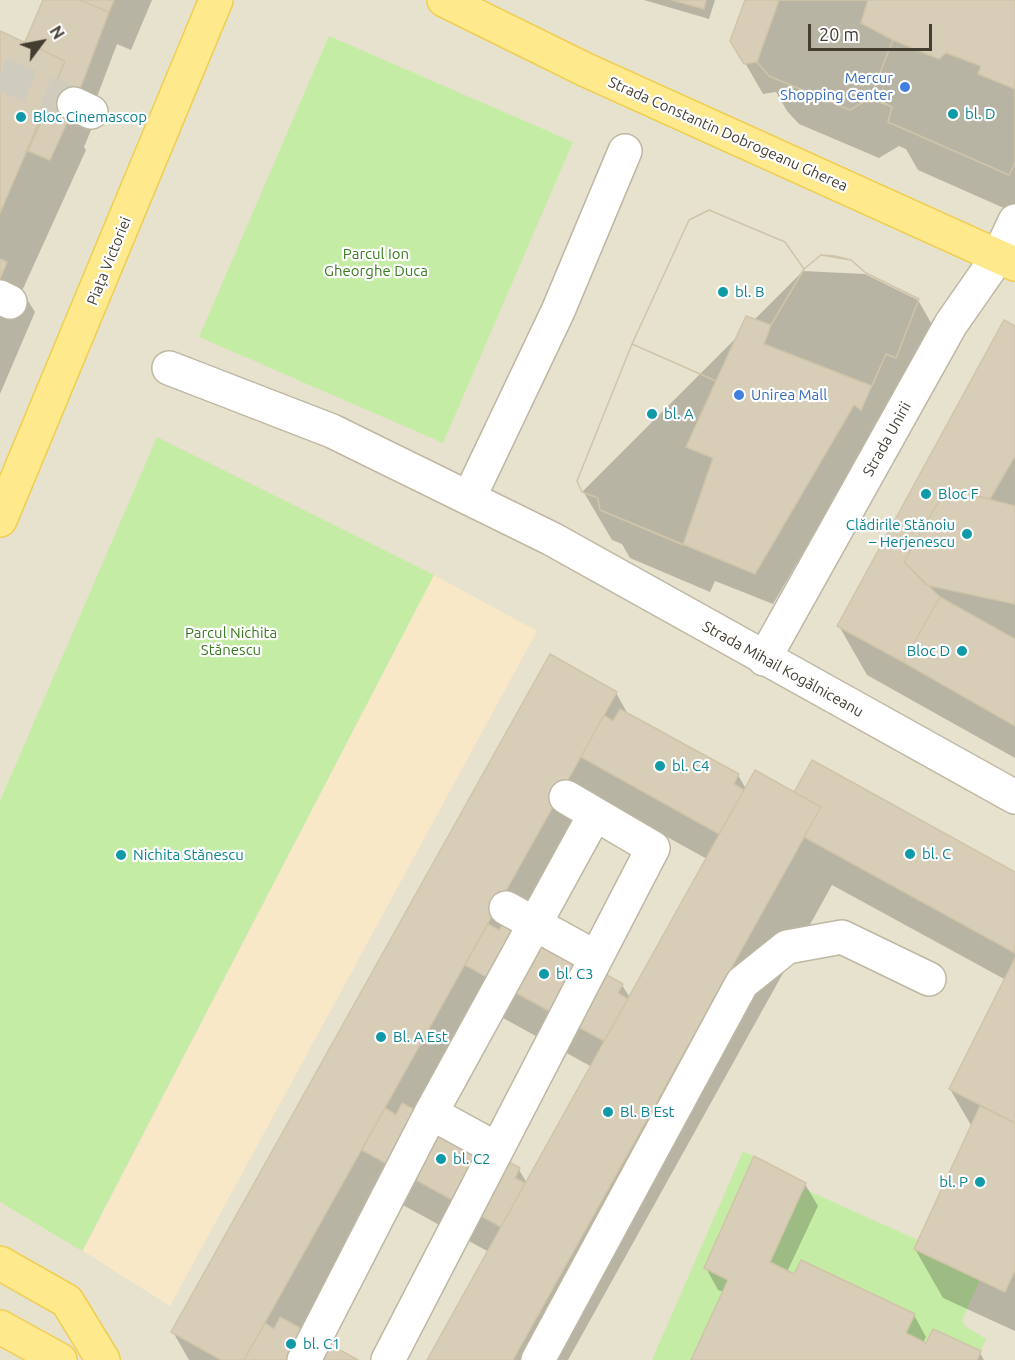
<!DOCTYPE html>
<html>
<head>
<meta charset="utf-8">
<style>
  body { margin:0 }
  #map { position:relative; width:1015px; height:1360px; overflow:hidden; background:#f2efe1; font-family:Ubuntu,sans-serif }
  canvas { display:block }
  .north { position:absolute; left:12px; top:12px; width:60px; height:60px; -webkit-text-stroke:4px #fff; paint-order:stroke; rotate:58deg; font-size:16px; font-weight:700; line-height:24px; text-align:center; color:#443e31 }
  .north::after { content:''; display:block; margin:auto; width:21px; height:27px; background:#443e31; clip-path:polygon(50% 0,100% 100%,50% 72%,0 100%) }
  .scale { position:absolute; left:808px; top:24px; width:124px; height:27px; box-sizing:border-box; border:3px solid #443e31; border-top:0; padding-left:8px; font-size:18px; line-height:21px; white-space:nowrap; color:#443e31; -webkit-text-stroke:4px #fff; paint-order:stroke }
</style>
</head>
<body>
<div id="map">
<canvas width="1015" height="1360"></canvas>
<div class="north">N</div>
<div class="scale">20 m</div>
</div>
<script>
const ctx = document.querySelector('canvas').getContext('2d');
ctx.lineJoin = 'round';
function fill(path, color) { ctx.fillStyle = color; ctx.fill(path, 'evenodd'); }
const shape = rows => new Path2D(rows.map(r => 'M' + r).join(''));
function trace(path, color, width, dash) { ctx.strokeStyle = color; ctx.lineWidth = width; ctx.lineCap = dash ? 'butt' : 'round'; ctx.setLineDash(dash || []); ctx.stroke(path); }
function label(font, color, halo, rows, align = 'center') {
  ctx.font = font + ' Ubuntu,sans-serif'; ctx.lineWidth = 4.5; ctx.setLineDash([]); ctx.textBaseline = 'middle'; ctx.strokeStyle = halo; ctx.fillStyle = color; for (const [text, x, y, turn = 0] of rows) {
    ctx.save(); ctx.translate(x, y); ctx.rotate((+turn || 0) * Math.PI / 180); ctx.textAlign = isNaN(turn) ? turn : align; if (halo) ctx.strokeText(text, 0, 0); ctx.fillText(text, 0, 0); ctx.restore();
  }
}
const residential = shape([
  [0,0,1015,0,1015,1360,0,1360]
]);
const commercial = shape([
  [434,575,537,631,170,1306,83,1251]
]);
const green = shape([
  [329,36,573,142,443,443,199,337],
  [157,437,434,575,82,1251,0,1202,0,801],
  [743,1151,806,1183,804,1189,918,1240,914,1250,980,1280,962,1320,965,1326,986,1339,977,1360,652,1360]
]);
const shadow = shape([
  [45,0,152,0,131,50,117,44,92,110,96,118,84,147,86,150,22,291,35,312,0,394,0,33,29,46,26,42],
  [644,0,715,0,709,19],
  [746,0,1015,0,1015,213,918,170,906,149,899,146,879,158,799,124,787,111,776,92,763,94,732,40],
  [803,271,865,274,918,300,946,349,924,406,915,401,872,435,773,604,715,581,710,592,630,558,622,544,612,540,583,491],
  [1015,328,1015,758,867,675,839,626],
  [616,693,629,716,738,775,746,789,795,794,1015,874,1015,1331,943,1298,915,1249,972,1127,950,1089,1006,980,832,885,568,1360,429,1360,489,1252,390,1198,312,1337,355,1360,189,1360,173,1332],
  [609,805,707,859,630,998,622,985,535,937],
  [494,1013,592,1067,527,1183,519,1170,432,1122],
  [805,1184,818,1206,787,1272,914,1315,926,1337,923,1343,980,1353,984,1360,693,1360,724,1292,718,1290,706,1268]
]);
const building = shape([
  [43,0,79,0,109,12,69,118,47,108,65,61,25,42,43,0],
  [79,0,114,0,109,12,79,0],
  [672,0,706,0,704,9,672,0],
  [745,0,1015,0,1015,163,1009,175,888,122,892,107,881,102,870,98,850,110,769,76,757,62,744,64,730,41,745,0],
  [779,0,868,0,861,23,893,40,870,98,850,110,769,76,757,62,779,0],
  [0,31,65,61,0,213,0,31],
  [893,40,939,59,946,53,981,66,978,74,1015,89,1015,163,1009,175,888,122,892,107,870,98,893,40],
  [47,108,69,118,50,160,28,151,47,108],
  [709,210,785,242,804,269,771,325,746,316,716,381,632,344,689,220,709,210],
  [709,210,785,242,804,269,821,255,835,256,851,260,866,273,919,299,896,358,886,354,861,410,854,405,755,574,600,510,598,498,582,492,577,481,632,344,689,220,709,210],
  [821,255,851,260,866,273,919,299,896,358,886,354,872,386,764,344,771,325,804,269,821,255],
  [0,259,7,262,0,279,0,259],
  [1004,320,1015,326,1015,456,990,499,946,488,904,562,940,597,903,662,837,626,1004,320],
  [632,344,716,381,686,447,713,458,683,545,600,510,598,498,582,492,577,481,632,344],
  [946,488,1015,506,1015,604,926,585,904,562,946,488],
  [940,597,1015,639,1015,726,903,662,940,597],
  [550,654,617,692,244,1360,221,1360,171,1332,550,654],
  [620,709,739,774,734,784,744,790,719,834,581,757,604,715,613,721,620,709],
  [812,760,1015,872,1015,953,804,837,821,807,794,792,812,760],
  [755,770,821,807,513,1360,427,1360,755,770],
  [506,919,623,984,618,993,628,999,604,1041,465,965,488,924,499,930,506,919],
  [1015,958,1015,1123,949,1089,1015,958],
  [402,1103,520,1168,515,1178,525,1183,501,1227,362,1150,385,1108,396,1115,402,1103],
  [980,1106,1015,1123,1015,1270,1005,1292,914,1249,980,1106],
  [754,1156,806,1183,770,1262,794,1274,801,1260,915,1314,906,1333,926,1343,933,1329,981,1351,977,1360,691,1360,728,1280,704,1268,754,1156],
  [280,1317,358,1360,244,1360,265,1323,274,1329,280,1317]
]);
const minorTunnel = shape([
  [0,74,74,104]
]);
const minor = shape([
  [74,104,91,112],
  [0,297,10,302],
  [169,368,332,431,552,539,1015,797],
  [469,498,558,311,625,151],
  [764,659,951,324,999,255,1015,221],
  [506,908,595,957],
  [431,1113,495,1148],
  [304,1360,431,1113,595,814],
  [388,1360,653,848,566,797],
  [538,1360,742,983,787,947,842,937,929,979]
]);
const major = shape([
  [444,0,586,70,1015,264],
  [0,520,216,0],
  [0,1263,67,1301,103,1360],
  [0,1327,60,1360]
]);
const markers = [
  [905,87,6,"#3f7fe0"],
  [953,114,6,"#0f9aa8"],
  [21,117,6,"#0f9aa8"],
  [723,292,6,"#0f9aa8"],
  [739,395,6,"#3f7fe0"],
  [652,414,6,"#0f9aa8"],
  [926,494,6,"#0f9aa8"],
  [967,534,6,"#0f9aa8"],
  [962,651,6,"#0f9aa8"],
  [660,766,6,"#0f9aa8"],
  [910,854,6,"#0f9aa8"],
  [121,855,6,"#0f9aa8"],
  [544,974,6,"#0f9aa8"],
  [381,1037,6,"#0f9aa8"],
  [608,1112,6,"#0f9aa8"],
  [441,1159,6,"#0f9aa8"],
  [980,1182,6,"#0f9aa8"],
  [291,1344,6,"#0f9aa8"]
];
const shopNames = [
  ["Mercur",893,78],
  ["Shopping Center",893,95],
  ["Unirea Mall",751,395,"left"]
];
const cultureNames = [
  ["bl. D",965,114],
  ["Bloc Cinemascop",33,117],
  ["bl. B",735,292],
  ["bl. A",664,414],
  ["Bloc F",938,494],
  ["Clădirile Stănoiu",955,525,"right"],
  ["– Herjenescu",955,542,"right"],
  ["Bloc D",950,651,"right"],
  ["bl. C4",672,766],
  ["bl. C",922,854],
  ["Nichita Stănescu",133,855],
  ["bl. C3",556,974],
  ["Bl. A Est",393,1037],
  ["Bl. B Est",620,1112],
  ["bl. C2",453,1159],
  ["bl. P",968,1182,"right"],
  ["bl. C1",303,1344]
];
const streetNames = [
  ["Strada Constantin Dobrogeanu Gherea",728,134,24],
  ["Piața Victoriei",109,261,-68],
  ["Strada Unirii",887,439,-61],
  ["Strada Mihail Kogălniceanu",783,669,29]
];
const parkNames = [
  ["Parcul Ion",376,254],
  ["Gheorghe Duca",376,271],
  ["Parcul Nichita",231,633],
  ["Stănescu",231,650]
];
fill(residential, '#e7e2ce');
fill(commercial, '#f8e8c8');
fill(green, '#c5eca4');
fill(shadow, '#0003');
fill(building, '#d8ceb8');
trace(building, '#d0c4a8', 1.5);
trace(minorTunnel, '#cfccbe', 33, [33, 16]);
trace(minor, '#beb8a3', 36);
trace(major, '#efcf52', 36);
trace(minor, '#fff', 33);
trace(major, '#ffe98d', 33);
for (const [x, y, r, color] of markers) { const dot = new Path2D(); dot.arc(x, y, r, 0, 2 * Math.PI); ctx.fillStyle = color; ctx.fill(dot); trace(dot, '#fff', 2); }
label('15px', '#366cbe', '#fff', shopNames, 'right');
label('15px', '#0d838f', '#fff', cultureNames, 'left');
label('15px', '#443e31', '#fff', streetNames);
label('15px', '#3a7a20', '#fff', parkNames);
</script>
</body>
</html>
